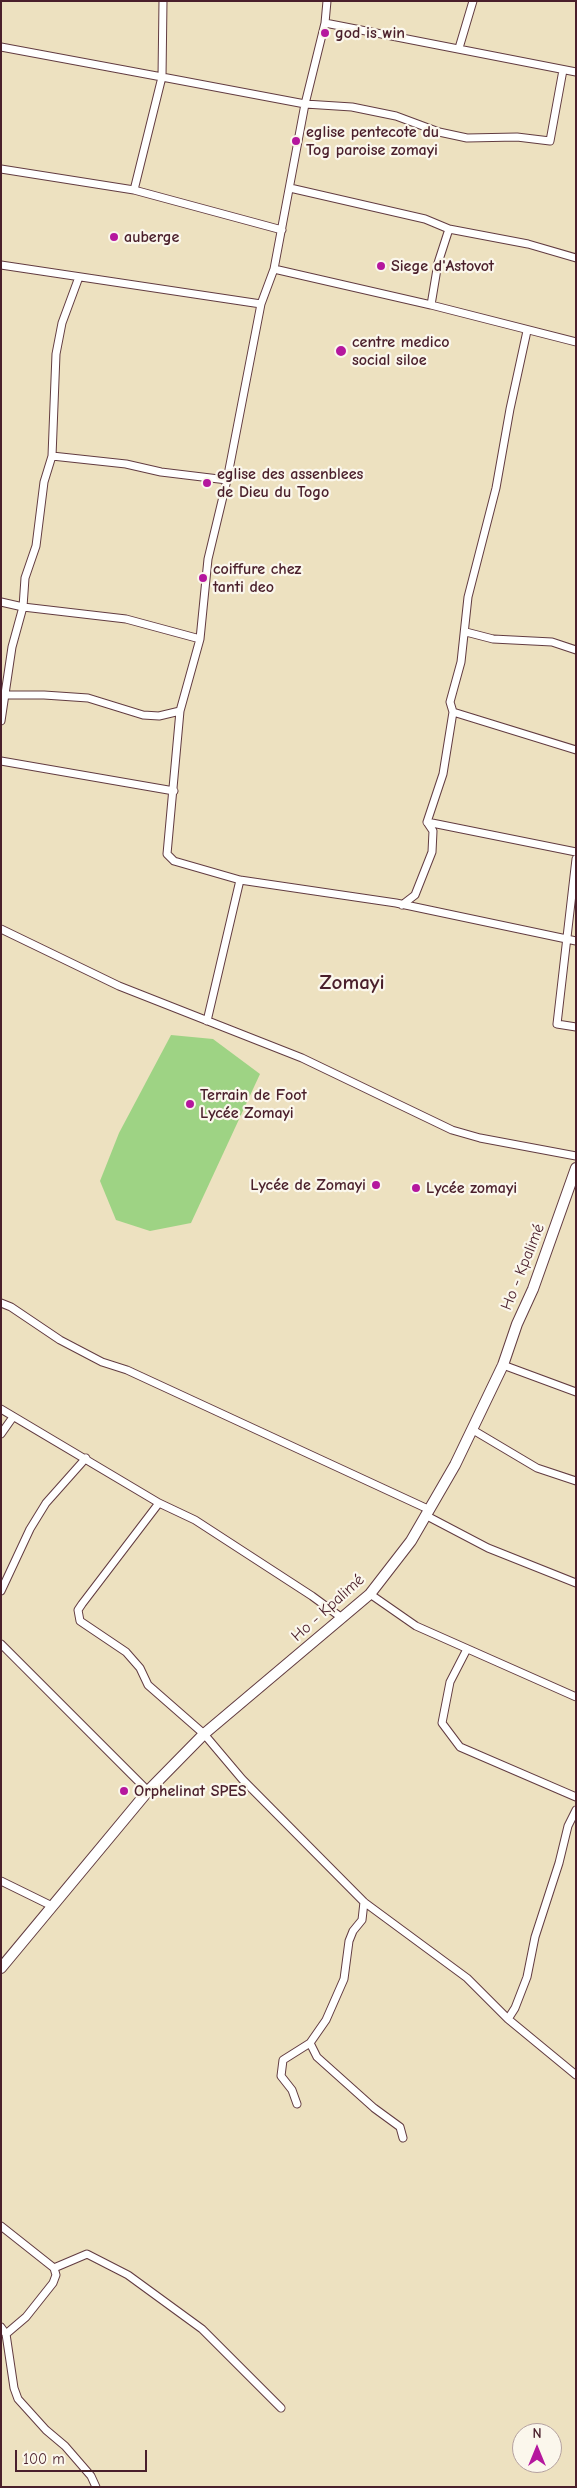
<!DOCTYPE html>
<html>
<head>
<meta charset="utf-8">
<style>
  body { margin:0 }
  #map { position:relative; width:577px; height:2488px; overflow:hidden; background:#ede1c0; font-family:"Comic Neue",sans-serif }
  canvas { display:block }
  .frame { position:absolute; inset:0; border:2px solid #4a1f2b; pointer-events:none }
  .north { position:absolute; left:512px; top:2423px; width:50px; height:50px; box-sizing:border-box; background:#fbf7ec; border:1px solid #b4a19f; border-radius:50%; rotate:0deg; font-size:14px; font-weight:700; line-height:20px; text-align:center; color:#4a1f2b }
  .north::after { content:''; display:block; margin:auto; width:18px; height:22px; background:#b5179e; clip-path:polygon(50% 0,100% 100%,50% 72%,0 100%) }
  .scale { position:absolute; left:15px; top:2450px; width:132px; height:22px; box-sizing:border-box; border:2px solid #4a1f2b; border-top:0; padding-left:6px; font-size:15px; line-height:18px; white-space:nowrap; color:#4a1f2b; -webkit-text-stroke:4px #fbf7ec; paint-order:stroke }
</style>
</head>
<body>
<div id="map">
<canvas width="577" height="2488"></canvas>
<div class="frame"></div>
<div class="north">N</div>
<div class="scale">100 m</div>
</div>
<script>
const ctx = document.querySelector('canvas').getContext('2d');
ctx.lineJoin = 'round';
function fill(path, color) { ctx.fillStyle = color; ctx.fill(path, 'evenodd'); }
const shape = rows => new Path2D(rows.map(r => 'M' + r).join(''));
function trace(path, color, width, dash) { ctx.strokeStyle = color; ctx.lineWidth = width; ctx.lineCap = dash ? 'butt' : 'round'; ctx.setLineDash(dash || []); ctx.stroke(path); }
function label(font, color, halo, rows, align = 'center') {
  ctx.font = font + ' "Comic Neue",sans-serif'; ctx.lineWidth = 4.5; ctx.setLineDash([]); ctx.textBaseline = 'middle'; ctx.strokeStyle = halo; ctx.fillStyle = color; for (const [text, x, y, turn = 0] of rows) {
    ctx.save(); ctx.translate(x, y); ctx.rotate((+turn || 0) * Math.PI / 180); ctx.textAlign = isNaN(turn) ? turn : align; if (halo) ctx.strokeText(text, 0, 0); ctx.fillText(text, 0, 0); ctx.restore();
  }
}
const green = shape([
  [171,1035,213,1039,260,1074,191,1223,150,1231,116,1220,100,1181,119,1133]
]);
const street = shape([
  [163,1,162,77,305,104,352,107,396,116,439,132,467,138,517,137,550,141,563,70],
  [327,1,325,23,305,104,274,269,261,304,227,480,208,559,200,639,180,711,167,854,174,861,240,880,396,903,576,941],
  [325,23,576,72],
  [1,47,162,77,134,190],
  [459,48,473,1],
  [1,169,134,190,282,230],
  [290,188,425,219,449,229,528,244,576,258],
  [1,265,261,304],
  [274,269,431,305,576,342],
  [431,305,438,263,449,229],
  [52,456,126,464,161,472,227,480],
  [1,602,23,607,126,619,200,639],
  [466,632,493,639,552,642,576,650],
  [5,695,44,695,88,698,143,715,159,716,180,711],
  [453,712,576,750],
  [1,721,12,647,23,607,25,578,36,546,44,482,52,456,56,354,62,323,79,277],
  [1,761,174,791],
  [427,822,576,852],
  [576,859,557,1024,576,1027],
  [402,905,415,895,432,852,433,831,427,822,443,774,453,712,450,702,461,662,468,597,496,488,510,409,527,331],
  [1,929,119,986,302,1058,452,1130,480,1138,576,1156],
  [207,1021,240,880],
  [1,1303,11,1307,60,1340,102,1362,127,1370,430,1510],
  [503,1365,576,1392],
  [1,1409,159,1503,195,1520,312,1596,342,1618],
  [473,1430,537,1468,576,1481],
  [1,1434,13,1417],
  [159,1503,82,1604,78,1610,80,1621,126,1652,140,1668,148,1685,204,1734,242,1779,364,1902,467,1978,508,2019,576,2075],
  [427,1516,488,1548,576,1583],
  [1,1591,30,1529,46,1503,86,1458],
  [370,1594,416,1626,576,1697],
  [1,1644,148,1791],
  [467,1649,450,1682,442,1723,460,1747,576,1797],
  [1,1881,52,1906],
  [508,2019,515,2008,527,1977,535,1937,559,1863,568,1826,576,1810],
  [310,2043,317,2057,374,2108,400,2127,403,2138],
  [297,2104,292,2090,281,2076,283,2060,310,2043,326,2020,344,1979,349,1941,353,1931,362,1920,364,1902],
  [1,2226,54,2268,87,2254,128,2275,202,2329,281,2408],
  [1,2327,6,2334,26,2317,53,2283,56,2275,54,2268],
  [6,2334,14,2388,18,2399,46,2430,65,2446,91,2476,96,2487]
]);
const secondary = shape([
  [1,1968,148,1791,204,1734,370,1594,411,1541,455,1465,503,1365,517,1324,533,1289,576,1168]
]);
const markers = [
  [325,33,5,"#b5179e"],
  [296,141,5,"#b5179e"],
  [114,237,5,"#b5179e"],
  [381,266,5,"#b5179e"],
  [341,351,6,"#b5179e"],
  [207,483,5,"#b5179e"],
  [203,578,5,"#b5179e"],
  [190,1104,5,"#b5179e"],
  [376,1185,5,"#b5179e"],
  [416,1188,5,"#b5179e"],
  [124,1791,5,"#b5179e"]
];
const poiNames = [
  ["god is win",335,33],
  ["eglise pentecote du",306,132],
  ["Tog paroise zomayi",306,150],
  ["auberge",124,237],
  ["Siege d'Astovot",391,266],
  ["centre medico",352,342],
  ["social siloe",352,360],
  ["eglise des assenblees",217,474],
  ["de Dieu du Togo",217,492],
  ["coiffure chez",213,569],
  ["tanti deo",213,587],
  ["Terrain de Foot",200,1095],
  ["Lycée Zomayi",200,1113],
  ["Lycée de Zomayi",366,1185,"right"],
  ["Lycée zomayi",426,1188],
  ["Orphelinat SPES",134,1791]
];
const streetNames = [
  ["Ho - Kpalimé",523,1267,-68],
  ["Ho - Kpalimé",328,1608,-42]
];
const districtNames = [
  ["Zomayi",352,983]
];
fill(green, '#9ed384');
trace(street, '#623c41', 9);
trace(secondary, '#623c41', 12);
trace(street, '#fff', 7);
trace(secondary, '#fff', 10);
for (const [x, y, r, color] of markers) { const dot = new Path2D(); dot.arc(x, y, r, 0, 2 * Math.PI); ctx.fillStyle = color; ctx.fill(dot); trace(dot, '#fbf7ec', 2); }
label('bold 16px', '#4a1f2b', '#fbf7ec', poiNames, 'left');
label('16px', '#4a1f2b', '#fbf7ec', streetNames);
label('bold 21px', '#4a1f2b', '#fbf7ec', districtNames);
</script>
</body>
</html>
